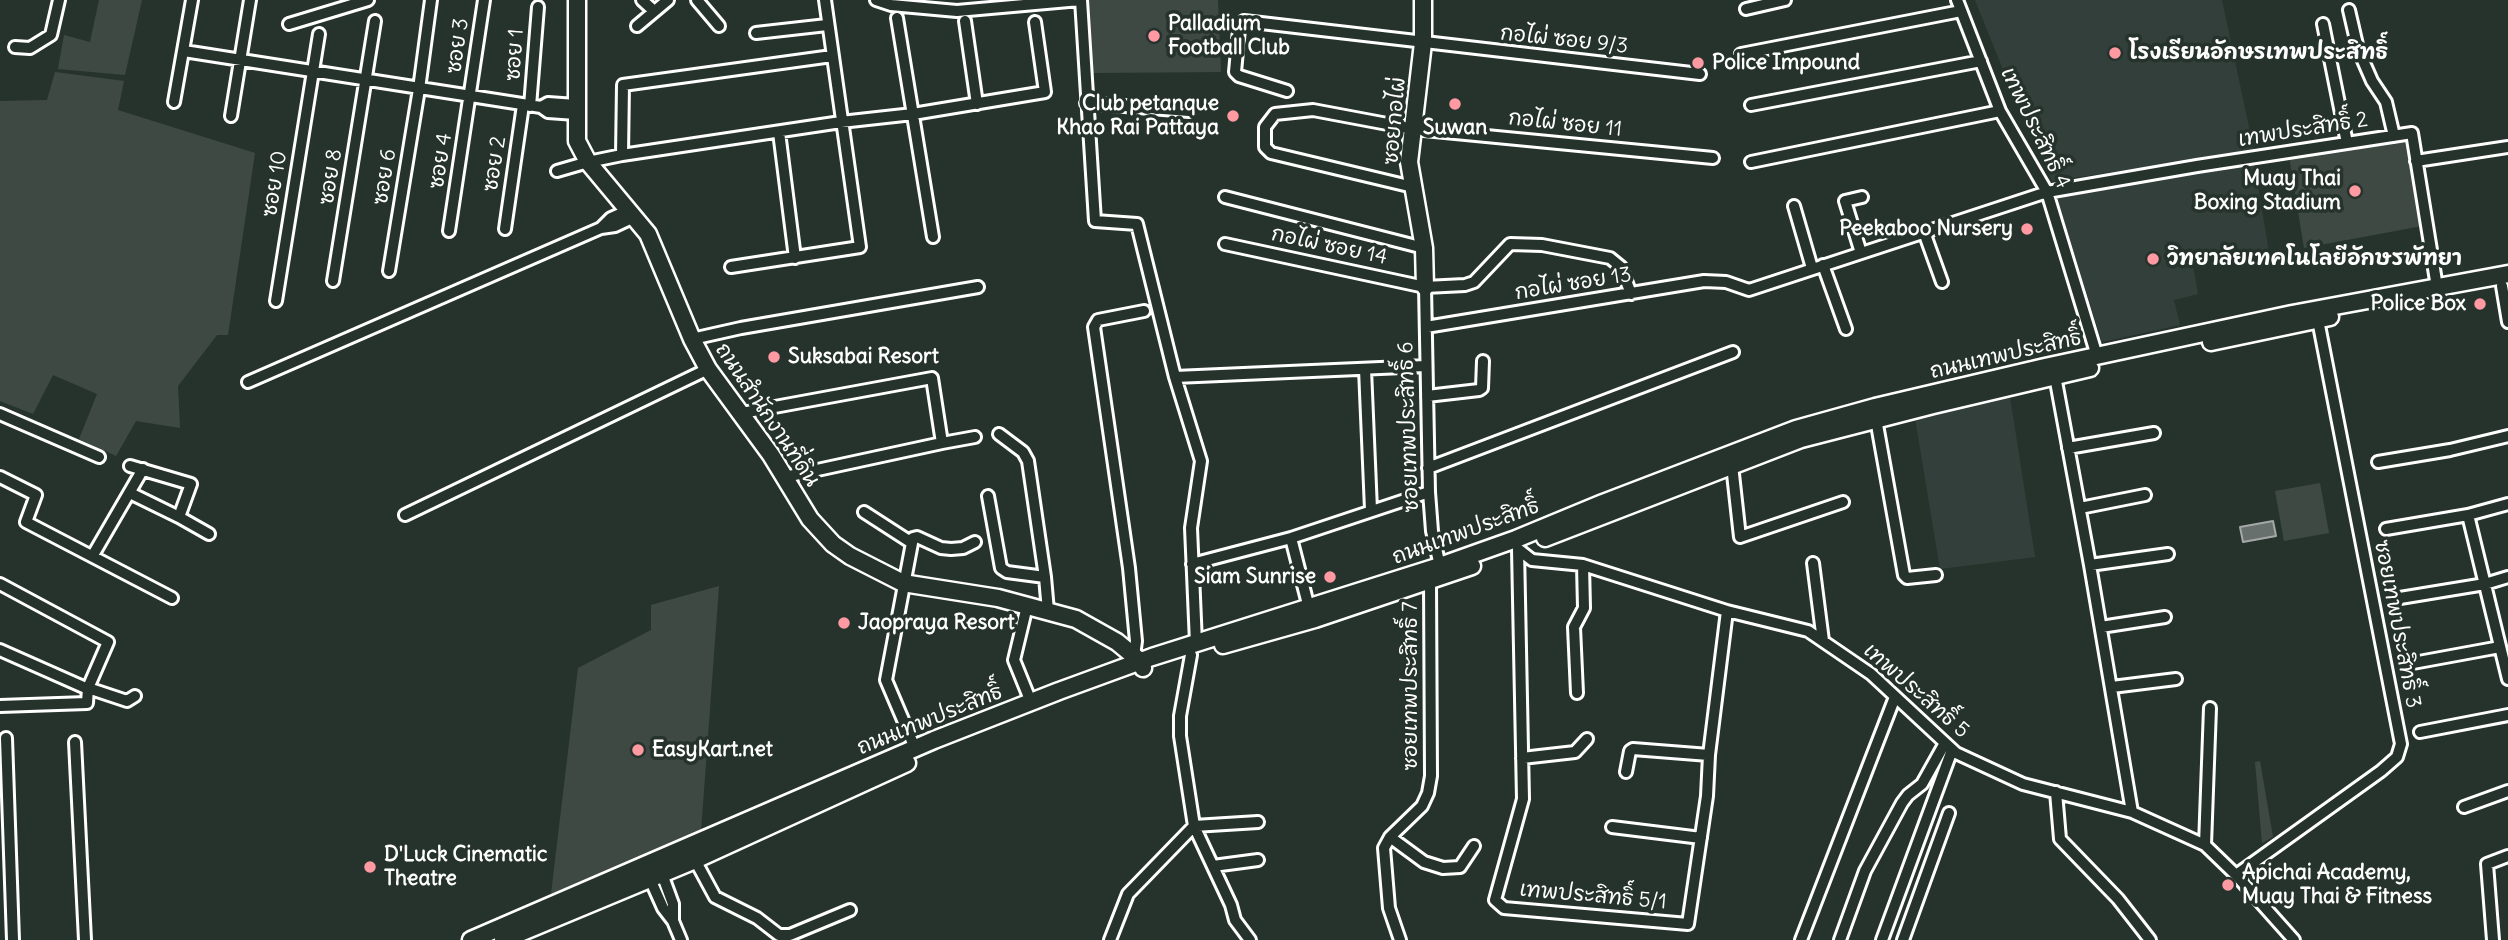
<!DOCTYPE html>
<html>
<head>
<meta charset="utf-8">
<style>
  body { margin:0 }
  canvas { display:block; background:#26332d }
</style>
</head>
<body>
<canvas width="2508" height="940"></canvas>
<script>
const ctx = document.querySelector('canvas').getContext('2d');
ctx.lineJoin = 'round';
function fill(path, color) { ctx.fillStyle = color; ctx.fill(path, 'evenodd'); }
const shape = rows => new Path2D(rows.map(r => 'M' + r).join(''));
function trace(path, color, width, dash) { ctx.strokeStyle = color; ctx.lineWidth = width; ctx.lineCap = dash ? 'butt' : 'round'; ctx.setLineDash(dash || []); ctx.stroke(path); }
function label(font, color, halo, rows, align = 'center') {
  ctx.font = font + ' Delius,"Playpen Sans Thai",sans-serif'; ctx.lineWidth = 7; ctx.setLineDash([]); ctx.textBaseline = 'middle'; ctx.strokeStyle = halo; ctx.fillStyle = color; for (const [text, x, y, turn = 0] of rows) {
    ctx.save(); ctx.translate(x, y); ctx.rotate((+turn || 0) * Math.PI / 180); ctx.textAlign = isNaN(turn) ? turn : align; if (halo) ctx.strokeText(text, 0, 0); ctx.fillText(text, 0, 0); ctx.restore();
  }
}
const built = shape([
  [1975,0,2222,0,2254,151,2052,181,2018,107],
  [2254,163,2269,252,2193,266,2198,294,2174,300,2180,325,2102,342,2055,193],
  [2010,397,2035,557,1940,569,1915,418]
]);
const green = shape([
  [99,0,142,0,125,75,58,69,64,35,90,42],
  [1087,0,1218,0,1221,72,1090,73],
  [55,72,124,81,118,110,255,153,228,335,217,335,178,386,180,428,136,421,116,456,79,439,97,394,53,375,33,414,0,401,0,101,47,100],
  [2406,139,2422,226,2304,248,2289,156],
  [2320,483,2329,533,2284,541,2275,491],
  [719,586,701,831,551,894,578,668,651,630,651,605],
  [2260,761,2273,837,2262,843,2255,762]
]);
const water = shape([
  [2273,521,2276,536,2243,542,2240,527,2273,521]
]);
const street = shape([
  [642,0,654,11],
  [697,0,719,26],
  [876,0,891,5,957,11,1080,0],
  [1081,0,1095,221,1137,224,1175,377,1201,461,1191,528,1196,643],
  [1957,0,2000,111,2047,192,2097,356],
  [1746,9,1785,0],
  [2349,10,2358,49,2372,81,2386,102,2394,136],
  [897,18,933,237],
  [965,21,977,104],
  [289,24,368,0],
  [2323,24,2347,143],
  [637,26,668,0],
  [756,33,827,25],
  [15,47,30,48,51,35,59,0],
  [184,51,541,107,548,112,576,114],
  [1741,54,1961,11],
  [1287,91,1239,76,1235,72,1239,29,1244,21,1700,74],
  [174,102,192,0],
  [1086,103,1189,111],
  [1751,105,1981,61],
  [530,106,538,7],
  [541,107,548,103,576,105],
  [231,116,250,0],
  [779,132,795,258],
  [622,155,623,85,832,56],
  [2416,161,2508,147],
  [1751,162,2000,111],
  [557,171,588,162,622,155,841,122,913,114,1045,92,1035,22],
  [1413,187,1271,153,1265,147,1265,127,1275,114,1313,110,1414,129,1713,158],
  [1225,197,1424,248],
  [1794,206,1812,268],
  [601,228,611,218,629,210],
  [505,229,523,105],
  [449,231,484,0],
  [1924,232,1942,282],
  [1225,244,1425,287,1465,285,1474,282,1510,244,1542,245,1610,258,1621,267,1631,294],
  [1861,253,1845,201,1862,197],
  [1823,265,1846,329],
  [731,267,860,247,825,0],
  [389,271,419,89,431,0],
  [333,281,375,21],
  [2502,286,2508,322],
  [1425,287,1429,492,1432,531,1440,566],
  [276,301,319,34],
  [1426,327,1704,281,1726,282,1749,290,2047,192,2197,166,2412,133,2437,287],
  [692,339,741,328,978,287],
  [1365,369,1371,510],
  [2055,376,2090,565,2132,812],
  [1175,377,1426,366],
  [248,382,601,228,615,226,634,217],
  [1427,396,1479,390,1482,388,1483,361],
  [742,413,932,378,942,443,785,477],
  [0,414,99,457],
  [1876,419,1904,575,1907,578,1936,575],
  [999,434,1023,452,1028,461,1045,577,1048,611],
  [942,443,975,437],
  [2068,448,2154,433],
  [2378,462,2450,450,2508,436],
  [1732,465,1740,537,1843,502],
  [130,466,191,484,179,517],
  [1428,468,1733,352],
  [0,477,36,495,26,522,172,598],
  [130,493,179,517,209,534],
  [988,496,1001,568,1007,572,1045,577],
  [2508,504,2468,515,2508,679],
  [2080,508,2145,495],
  [864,512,912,543],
  [405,515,708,369],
  [2386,529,2468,515],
  [1291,538,1309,608],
  [1518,549,1532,560,1583,565,1727,611,1808,631,1871,674,1956,753,2023,784,2132,812,2205,845,2236,875,2294,940],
  [1518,549,1523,799,1495,900,1504,908,1688,924,1707,796,1709,755,1727,611],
  [93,555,143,469],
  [1813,563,1823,641],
  [1192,564,1291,538,1429,492],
  [2090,565,2168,554],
  [0,584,108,642,88,688,87,703,0,706],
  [2400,598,2485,584,2508,577],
  [1027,606,1014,660,1031,702],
  [2101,627,2165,617],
  [0,650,88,689],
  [1191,655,1180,716,1180,736,1194,826,1231,905,1235,920,1250,940],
  [1134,656,1136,641,1129,568,1094,327,1098,320,1144,311],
  [2413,663,2500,647],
  [2112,687,2176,679],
  [88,688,127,701,135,696],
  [1577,693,1574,627,1584,608,1583,565],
  [2420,732,2508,715],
  [6,738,13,940],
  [75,742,85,940],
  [915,748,886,680,912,543,913,538,917,537,941,548,951,549,963,548,975,542],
  [1522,758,1575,752,1587,739],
  [1626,772,1630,751,1633,749,1709,755],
  [2056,792,2060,839,2118,899,2150,940],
  [2464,807,2508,791],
  [1194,826,1258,822],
  [1612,827,1701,838],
  [1390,837,1424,862,1443,868,1460,867,1474,846],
  [2205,845,2210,708],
  [695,860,715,897,757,918,779,935,790,935,850,910],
  [1213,866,1258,860],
  [662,874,673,904,673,921],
  [2236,875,2381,771,2397,757,2401,744,2318,320],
  [650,879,663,908,673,921,681,940],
  [1110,940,1128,894,1194,826],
  [1400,940,1389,908,1384,848,1390,837,1422,806,1428,793,1431,776,1430,582],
  [1801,940,1895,697],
  [1840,940,1865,871,1902,803,1908,795,1922,784,1945,743],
  [1882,940,1952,750],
  [1903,940,1949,813],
  [2493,940,2487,864,2508,856]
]);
const secondary = shape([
  [577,0,577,141,588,162,648,234,692,339,708,369,771,455,810,519,833,544,850,556,903,583,998,598,1076,619,1117,642,1140,661,1143,668],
  [1423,0,1423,43,1409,162,1424,248,1425,287],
  [2211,342,2330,317],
  [1545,538,1801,439,1933,405,2090,368],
  [1223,645,1315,619,1472,566],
  [471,940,934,740,1059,691,1152,657,1440,566,1516,539,1603,503,1796,429,1875,407,2045,367,2292,314,2508,274],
  [503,940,695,860,907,763]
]);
const markers = [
  [1154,36,7,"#ff9aa2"],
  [2115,53,7,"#ff9aa2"],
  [1698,63,7,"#ff9aa2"],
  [1455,104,7,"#ff9aa2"],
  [1233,116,7,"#ff9aa2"],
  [2355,191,7,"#ff9aa2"],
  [2027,229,7,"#ff9aa2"],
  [2153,259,7,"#ff9aa2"],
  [2480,304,7,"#ff9aa2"],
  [774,357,7,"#ff9aa2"],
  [1330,577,7,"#ff9aa2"],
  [844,623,7,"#ff9aa2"],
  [638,750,7,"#ff9aa2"],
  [370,867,7,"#ff9aa2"],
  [2228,885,7,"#ff9aa2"]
];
const poiNames = [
  ["Palladium",1168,24],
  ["Football Club",1168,48],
  ["โรงเรียนอักษรเทพประสิทธิ์",2129,53],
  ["Police Impound",1712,63],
  ["Club petanque",1219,104,"right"],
  ["Khao Rai Pattaya",1219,128,"right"],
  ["Suwan",1455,128,"center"],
  ["Muay Thai",2341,179,"right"],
  ["Boxing Stadium",2341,203,"right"],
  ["Peekaboo Nursery",2013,229,"right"],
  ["วิทยาลัยเทคโนโลยีอักษรพัทยา",2167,259],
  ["Police Box",2466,304,"right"],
  ["Suksabai Resort",788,357],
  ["Siam Sunrise",1316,577,"right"],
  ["Jaopraya Resort",858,623],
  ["EasyKart.net",652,750],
  ["D'Luck Cinematic",384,855],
  ["Theatre",384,879],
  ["Apichai Academy,",2242,873],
  ["Muay Thai & Fitness",2242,897]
];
const streetNames = [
  ["กอไผ่ ซอย 9/3",1564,40,6],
  ["ซอย 3",458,46,-82],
  ["ซอย 1",515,55,-86],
  ["ซอยกอไผ่",1395,121,-85],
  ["กอไผ่ ซอย 11",1565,124,6],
  ["เทพประสิทธิ์ 4",2035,128,64],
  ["เทพประสิทธิ์ 2",2303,130,-9],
  ["ซอย 4",441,161,-81],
  ["ซอย 2",495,164,-81],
  ["ซอย 8",331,177,-81],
  ["ซอย 6",385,177,-81],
  ["ซอย 10",275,184,-81],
  ["กอไผ่ ซอย 14",1329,246,12],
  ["กอไผ่ ซอย 13",1573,284,-9],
  ["ถนนเทพประสิทธิ์",2006,355,-13],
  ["ถนนสำนักงานที่ดิน",767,415,56],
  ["ซอยเทพประสิทธิ์ 6",1409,427,-92],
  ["ถนนเทพประสิทธิ์",1466,532,-20],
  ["ซอยเทพประสิทธิ์ 3",2397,624,79],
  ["ซอยเทพประสิทธิ์ 7",1411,686,-90],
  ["เทพประสิทธิ์ 5",1916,691,41],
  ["ถนนเทพประสิทธิ์",930,720,-22],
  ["เทพประสิทธิ์ 5/1",1593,896,5]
];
fill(built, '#333f3a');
fill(green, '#3e4944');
fill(water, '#67706c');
trace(water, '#a4a9a7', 2);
trace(street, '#fff', 16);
trace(secondary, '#fff', 21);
trace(street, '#26332d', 10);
trace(secondary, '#26332d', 16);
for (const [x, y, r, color] of markers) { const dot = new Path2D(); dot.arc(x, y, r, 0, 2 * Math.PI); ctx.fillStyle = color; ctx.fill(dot); trace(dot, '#26332d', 2.5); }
label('bold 21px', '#fff', '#26332d', poiNames, 'left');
label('21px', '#fff', '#26332d', streetNames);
</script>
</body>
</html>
